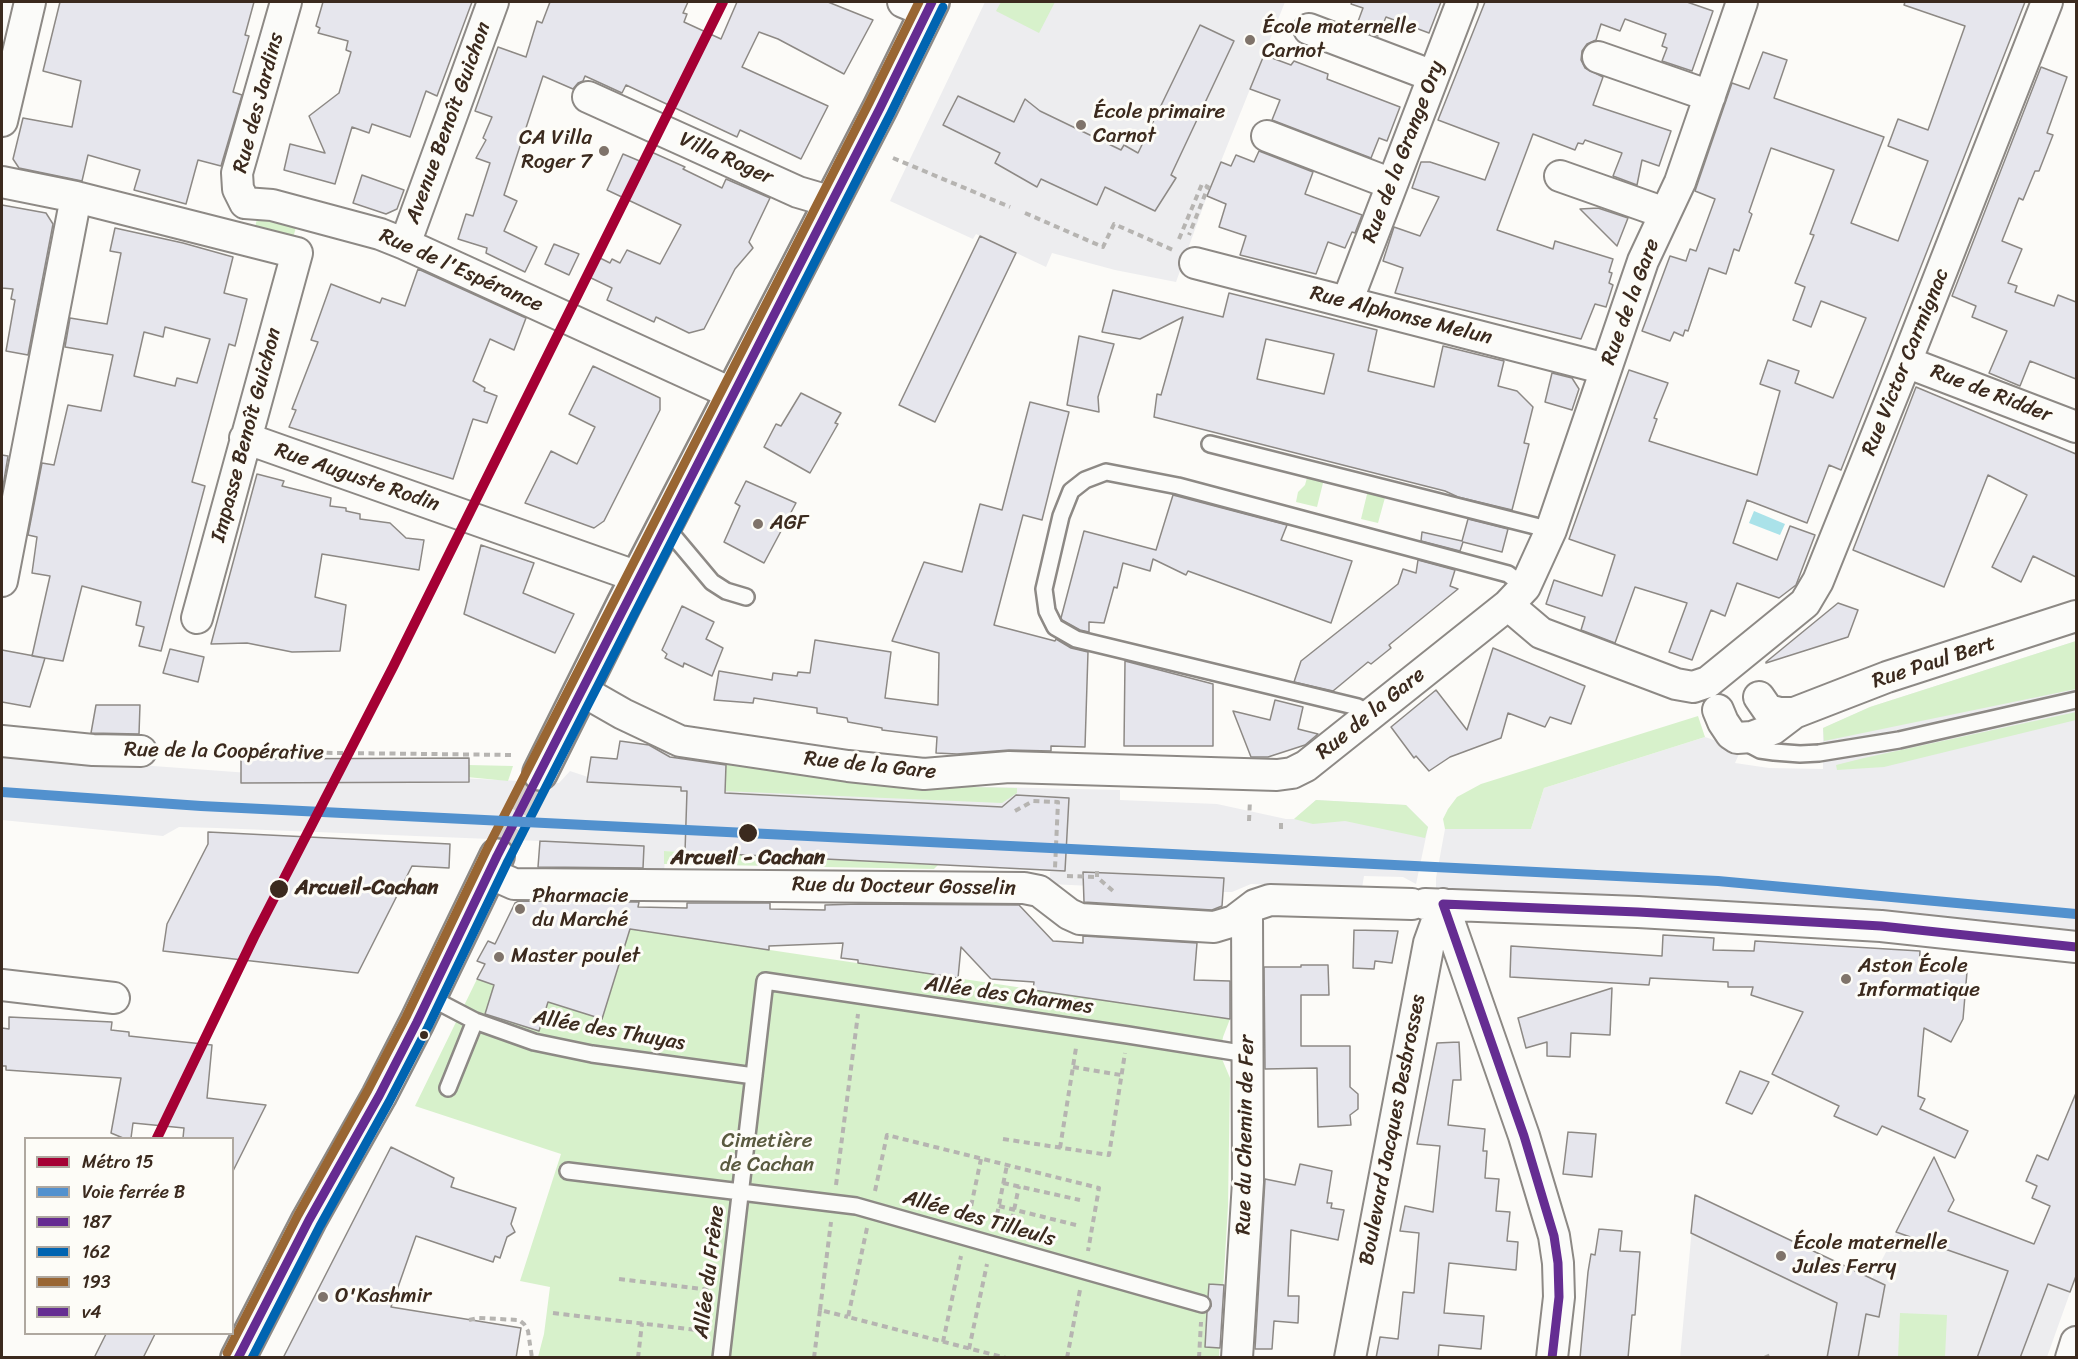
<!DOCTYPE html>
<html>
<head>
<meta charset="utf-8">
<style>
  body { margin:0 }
  #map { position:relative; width:2078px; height:1359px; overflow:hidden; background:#fcfbf8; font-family:Sriracha,sans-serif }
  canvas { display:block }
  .frame { position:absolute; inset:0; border:3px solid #3b2a1e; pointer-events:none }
  .legend { position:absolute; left:24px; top:1137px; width:210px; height:198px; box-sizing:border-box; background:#fdfcf7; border:2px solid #afa8a0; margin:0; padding:8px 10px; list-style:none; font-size:18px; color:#3b2a1e }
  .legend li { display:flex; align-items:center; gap:12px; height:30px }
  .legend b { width:30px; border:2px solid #afa8a0 }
</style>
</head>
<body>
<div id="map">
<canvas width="2078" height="1359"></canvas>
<div class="frame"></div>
<ul class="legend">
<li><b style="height:8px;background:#a50034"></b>Métro 15</li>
<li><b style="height:8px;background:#5291ce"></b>Voie ferrée B</li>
<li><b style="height:8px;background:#652b91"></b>187</li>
<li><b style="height:8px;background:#0064b1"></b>162</li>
<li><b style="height:8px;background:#963"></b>193</li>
<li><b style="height:8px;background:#652d92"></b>v4</li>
</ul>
</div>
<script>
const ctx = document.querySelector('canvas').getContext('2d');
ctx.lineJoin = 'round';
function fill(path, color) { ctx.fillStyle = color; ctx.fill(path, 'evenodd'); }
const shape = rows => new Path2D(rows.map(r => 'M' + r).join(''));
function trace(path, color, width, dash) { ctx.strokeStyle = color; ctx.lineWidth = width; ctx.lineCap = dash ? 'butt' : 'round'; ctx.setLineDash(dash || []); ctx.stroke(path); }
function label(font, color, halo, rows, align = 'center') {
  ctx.font = font + ' Sriracha,sans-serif'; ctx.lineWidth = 6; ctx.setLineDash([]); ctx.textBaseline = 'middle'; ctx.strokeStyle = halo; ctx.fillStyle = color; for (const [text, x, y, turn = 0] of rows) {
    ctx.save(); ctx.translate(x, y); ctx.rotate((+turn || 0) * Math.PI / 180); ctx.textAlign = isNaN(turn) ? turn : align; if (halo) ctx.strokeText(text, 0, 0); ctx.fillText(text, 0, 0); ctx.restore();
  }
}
const built = shape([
  [985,2,1285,2,1207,196,1176,282,1115,270,1052,253,1046,267,976,234,973,239,890,201],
  [2076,641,2076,931,1832,912,1487,891,1436,891,1436,878,1445,829,1531,829,1544,788,1705,737,1717,741,1739,754,1735,763,1769,768,1823,769,1823,728,1870,707],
  [620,741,670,748,670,762,682,763,682,758,906,785,1120,790,1120,800,1217,804,1286,819,1294,819,1316,800,1406,805,1428,827,1416,884,1403,877,1364,876,1362,888,1251,884,1232,892,1223,892,1222,913,1083,907,1083,900,1091,900,1091,886,1050,884,1050,870,665,851,664,879,616,878,607,865,540,841,217,828,179,827,163,836,2,820,2,755,304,777,420,776,559,783,570,771,588,777,591,757,617,759],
  [1695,1195,1872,1279,1914,1198,2076,1260,2076,1276,2047,1357,1680,1358]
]);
const green = shape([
  [1001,2,1055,2,1039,33,996,11],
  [259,211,298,221,292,241,254,231],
  [1308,474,1324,479,1317,507,1296,502,1298,492,1305,485],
  [1368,490,1386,494,1378,523,1361,519],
  [2076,641,2076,689,1824,741,1823,728,1870,707],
  [2076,712,2076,720,1884,767,1837,770,1836,765,1864,758],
  [1698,716,1705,737,1544,788,1531,829,1445,829,1443,819,1448,809,1457,797,1481,784],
  [726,764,923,786,1017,788,1017,793,1002,803,723,791],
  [469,765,513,766,508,781,467,777],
  [1316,800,1406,805,1428,827,1425,838,1345,821,1313,824,1294,819],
  [664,851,938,865,934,869,664,864],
  [630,929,1230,1019,1223,1037,1221,1050,1222,1059,1230,1078,1228,1206,1219,1357,538,1357,544,1334,550,1287,520,1281,561,1154,415,1106,477,979,602,1018],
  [1900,1313,1947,1315,1945,1357,1898,1357]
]);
const water = shape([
  [1754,511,1785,524,1780,535,1749,523]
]);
const building = shape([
  [60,2,254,2,245,35,249,36,233,92,242,95,221,166,198,160,186,204,134,190,140,170,88,155,82,181,19,168,13,159,23,118,72,127,81,81,43,71,60,2],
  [323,2,472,2,437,96,426,91,410,137,372,124,369,133,352,127,335,184,284,170,290,144,325,153,309,116,339,93,351,52,346,50,348,41,318,33,320,28,316,26,323,2],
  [550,2,688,2,683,13,687,14,684,22,721,39,737,2,828,2,873,20,844,74,778,39,759,32,742,67,828,106,801,159,740,130,737,137,626,85,622,93,585,76,583,81,578,83,573,89,543,76,504,195,517,201,504,231,537,247,525,272,486,253,487,248,458,239,466,214,473,216,490,163,476,158,486,140,483,138,492,117,475,111,498,47,526,57,537,21,542,23,550,2],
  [1352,2,1441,2,1429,33,1386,17,1378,36,1356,27,1363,8,1351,4,1352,2],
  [1485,2,1687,2,1713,11,1692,71,1662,61,1667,48,1662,46,1666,34,1625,19,1620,31,1601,24,1596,40,1587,44,1582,51,1581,60,1585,68,1603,77,1593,105,1671,131,1659,166,1642,160,1637,185,1613,176,1622,153,1585,140,1583,144,1578,143,1575,150,1533,134,1497,230,1553,249,1555,241,1613,259,1609,272,1612,273,1609,283,1613,285,1606,307,1595,304,1581,339,1395,293,1403,268,1383,261,1394,227,1420,236,1439,197,1412,188,1421,162,1430,162,1485,180,1499,143,1438,120,1485,2],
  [1905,2,2025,2,1841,470,1829,465,1807,523,1747,500,1733,543,1777,560,1790,526,1815,535,1796,585,1779,598,1737,583,1725,616,1711,610,1692,660,1669,652,1687,603,1635,587,1615,643,1581,630,1585,617,1546,604,1554,580,1602,596,1615,555,1569,539,1629,370,1668,383,1654,418,1657,419,1649,441,1757,475,1780,391,1760,384,1768,360,1799,371,1795,383,1833,398,1866,318,1821,301,1811,327,1793,320,1805,287,1795,283,1814,235,1810,234,1834,170,1771,148,1749,212,1752,214,1739,251,1734,249,1726,274,1709,268,1688,331,1685,330,1683,336,1674,332,1670,341,1642,331,1670,256,1686,261,1690,249,1696,251,1715,199,1695,191,1732,83,1749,89,1763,52,1787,60,1774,98,1884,137,1851,223,1898,241,1928,161,1888,146,1898,119,1928,130,1965,26,1904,5,1905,2],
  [1200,25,1234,41,1171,175,1176,178,1155,211,1105,187,1097,205,1041,179,1037,187,995,163,1000,153,943,125,958,96,1014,122,1025,99,1040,111,1121,150,1124,145,1138,153,1200,25],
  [1264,55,1291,65,1294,61,1328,74,1327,79,1400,107,1387,141,1379,138,1371,158,1272,120,1280,100,1250,89,1264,55],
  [2041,67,2067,77,2047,133,2053,135,2039,171,2035,171,2023,200,2019,198,2002,241,2022,249,2008,283,2017,286,2015,292,2054,306,2058,295,2076,302,2076,379,2030,361,2020,386,1989,373,2007,331,1972,317,1976,306,1952,296,2041,67],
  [647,150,685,167,683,169,722,188,726,179,770,198,749,242,753,248,735,269,704,329,689,333,656,317,654,322,607,300,612,288,589,277,598,257,610,263,612,259,620,263,627,250,660,264,681,225,607,190,623,154,642,162,647,150],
  [1259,151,1313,172,1305,194,1362,215,1355,233,1352,232,1345,248,1328,242,1316,274,1240,255,1246,236,1219,227,1226,204,1207,196,1221,162,1231,166,1236,155,1254,162,1259,151],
  [362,175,404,190,397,209,386,214,353,203,362,175],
  [2,205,46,213,53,224,28,355,6,351,15,300,11,299,13,289,2,288,2,205],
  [1598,208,1628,218,1617,246,1580,209,1598,208],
  [115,228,183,243,233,257,224,293,247,299,235,346,229,344,192,482,205,486,161,651,139,646,144,627,136,625,141,602,82,586,63,661,32,656,50,576,32,573,37,537,28,535,42,463,54,465,68,405,101,411,113,355,65,347,70,318,107,324,121,253,110,251,115,228],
  [165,327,210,339,197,383,177,378,175,386,134,376,144,332,163,337,165,327],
  [980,236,1016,253,935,422,899,405,980,236],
  [554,244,579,254,569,275,545,264,554,244],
  [418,269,526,318,514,350,490,339,473,381,485,388,484,391,497,396,487,423,473,419,453,479,289,427,296,410,292,409,318,342,311,340,331,284,380,303,382,298,405,306,418,269],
  [1113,290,1223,317,1229,293,1377,330,1368,371,1434,387,1443,346,1504,361,1498,386,1517,391,1533,407,1524,443,1529,444,1512,510,1458,497,1445,491,1154,417,1157,394,1161,395,1183,317,1140,339,1102,332,1113,290],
  [1266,339,1334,354,1324,394,1257,379,1266,339],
  [1079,336,1114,344,1098,397,1099,412,1067,405,1079,336],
  [593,366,660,398,660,410,604,521,594,528,525,503,551,451,577,464,595,427,569,414,593,366],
  [1552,373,1572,378,1579,389,1572,410,1545,402,1552,373],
  [1916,387,2076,454,2076,577,2033,556,2021,582,1992,567,2027,495,1988,475,1944,587,1853,550,1916,387],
  [801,393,841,413,835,423,838,424,810,473,764,447,776,424,781,426,801,393],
  [1030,402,1069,412,1042,520,1023,515,994,625,1055,641,1056,639,1071,648,1088,652,1085,747,1051,746,1051,751,1009,750,957,754,936,753,937,737,882,730,882,728,848,722,847,718,817,713,817,708,754,698,753,703,714,700,719,671,772,680,773,673,797,676,798,672,810,673,815,640,891,652,885,698,938,705,939,653,892,641,924,562,962,572,980,504,1002,510,1030,402],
  [2,455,8,456,2,492,2,455],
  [257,474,284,481,282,486,331,498,330,506,346,508,346,511,360,514,360,519,390,523,406,538,424,540,419,570,322,554,315,597,346,605,340,651,292,652,247,643,211,644,257,474],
  [746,481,796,503,764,563,724,542,740,506,735,503,746,481],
  [1173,495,1287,525,1281,540,1352,561,1331,623,1188,571,1186,575,1153,559,1150,571,1123,563,1117,588,1114,587,1104,623,1089,622,1089,632,1080,630,1062,620,1061,618,1084,531,1156,550,1173,495],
  [1468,519,1508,529,1502,552,1463,542,1460,551,1421,541,1422,532,1462,541,1468,519],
  [481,545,534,563,523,593,574,614,555,653,464,614,481,545],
  [1418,560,1455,570,1450,586,1458,589,1389,645,1391,648,1371,664,1368,662,1333,691,1294,682,1301,661,1398,584,1403,569,1416,573,1418,560],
  [1838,603,1858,610,1848,637,1766,663,1766,662,1838,603],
  [682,606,714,622,706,639,723,648,712,676,684,663,683,667,665,658,667,654,662,650,682,606],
  [1493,648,1585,686,1571,724,1550,717,1545,727,1508,713,1501,738,1450,757,1429,771,1416,756,1414,758,1391,727,1436,690,1467,730,1493,648],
  [170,649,204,657,198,682,163,673,170,649],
  [2,650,45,658,30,707,2,702,2,650],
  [1125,661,1213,684,1213,746,1124,746,1125,661],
  [1275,700,1303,707,1298,729,1318,734,1305,745,1268,757,1251,757,1233,711,1270,720,1275,700],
  [96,705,140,705,139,734,91,733,96,705],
  [620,741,649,745,670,757,726,765,725,793,1002,807,1016,795,1069,798,1065,871,685,852,687,791,681,791,681,787,587,782,591,757,617,759,620,741],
  [469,758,469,782,241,783,241,759,469,758],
  [208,832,450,844,449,868,412,866,358,973,163,951,167,924,208,844,208,832],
  [540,841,644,846,643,868,538,867,540,841],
  [1083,872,1224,878,1222,906,1212,910,1084,902,1083,872],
  [519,901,639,902,638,907,687,908,687,903,770,903,770,909,825,910,825,905,859,904,1019,905,1053,941,1083,943,1083,936,1197,943,1194,980,1230,981,1230,1019,1033,990,1034,982,991,979,961,947,958,978,858,963,858,960,841,958,843,943,769,946,769,950,630,929,602,1019,548,1002,539,1031,485,1014,494,985,477,979,485,964,477,961,488,941,495,944,515,903,519,901],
  [1354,930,1398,931,1392,963,1375,961,1374,969,1353,968,1354,930],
  [1663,935,1714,938,1713,950,1754,951,1755,941,1920,951,1919,969,1967,972,1963,1019,1951,1042,1924,1028,1918,1096,1925,1099,1920,1109,1968,1131,1955,1158,1882,1126,1877,1135,1834,1116,1839,1106,1772,1074,1803,1012,1751,995,1753,987,1728,987,1728,982,1650,978,1649,985,1510,977,1511,946,1662,956,1663,935],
  [1301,965,1328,965,1329,995,1301,995,1301,1046,1350,1046,1350,1087,1358,1094,1358,1109,1350,1115,1351,1125,1318,1127,1317,1068,1265,1069,1264,967,1301,967,1301,965],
  [1612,988,1610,1035,1571,1033,1570,1057,1547,1056,1547,1042,1526,1048,1518,1018,1612,988],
  [9,1017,112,1022,111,1030,129,1032,129,1036,212,1045,207,1098,266,1105,232,1173,232,1138,183,1138,184,1128,133,1123,131,1138,123,1138,111,1133,121,1078,6,1070,6,1066,2,1066,2,1028,9,1029,9,1017],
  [1459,1042,1461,1080,1453,1080,1448,1125,1485,1129,1483,1151,1487,1151,1485,1178,1499,1179,1496,1211,1510,1212,1507,1241,1518,1242,1516,1270,1449,1263,1444,1313,1484,1316,1481,1349,1439,1345,1438,1358,1376,1358,1380,1337,1398,1339,1403,1292,1414,1293,1419,1233,1400,1231,1405,1206,1433,1212,1440,1146,1417,1144,1437,1043,1459,1042],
  [1740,1071,1769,1082,1752,1114,1726,1103,1740,1071],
  [2076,1093,2076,1276,2070,1292,2048,1284,2020,1358,1977,1358,2008,1271,1896,1232,1934,1157,1954,1200,1948,1211,2034,1244,2050,1206,2032,1198,2037,1186,2026,1181,2037,1155,2048,1160,2076,1093],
  [1568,1132,1596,1134,1592,1177,1563,1174,1568,1132],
  [391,1147,454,1178,451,1187,516,1208,511,1224,515,1232,507,1237,500,1258,495,1256,493,1262,416,1236,391,1307,521,1328,516,1358,283,1358,391,1147],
  [1300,1164,1332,1171,1327,1203,1332,1203,1331,1208,1344,1210,1338,1240,1291,1230,1288,1296,1299,1296,1298,1323,1274,1321,1272,1349,1255,1349,1265,1179,1295,1185,1300,1164],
  [1695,1195,1885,1285,1879,1317,1866,1314,1858,1358,1827,1358,1837,1303,1691,1233,1695,1195],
  [1599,1229,1622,1231,1620,1251,1640,1252,1635,1315,1632,1315,1628,1358,1580,1358,1588,1272,1591,1254,1595,1255,1599,1229],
  [1209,1284,1224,1285,1220,1348,1205,1347,1207,1312,1211,1306,1208,1297,1209,1284],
  [106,1334,155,1334,143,1358,94,1358,106,1334]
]);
const secondaryTunnel = shape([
  [497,856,540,773]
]);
const path = shape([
  [893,158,1010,207],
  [1025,213,1103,247,1114,224,1173,250],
  [1179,239,1202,184,1208,187,1189,235],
  [169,751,515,755],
  [1015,811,1033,801,1058,802,1055,868],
  [1249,821,1250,800],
  [1281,829,1281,820],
  [1097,871,1097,877,1113,891,1112,893],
  [1067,876,1097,877],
  [1073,1067,1121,1075],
  [1003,1139,1109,1155,1125,1053],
  [1060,1148,1076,1048],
  [1003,1183,1080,1200],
  [836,1185,858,1014],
  [875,1191,887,1135,1099,1188,1088,1251],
  [999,1206,1076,1225],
  [969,1216,981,1159],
  [995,1225,1007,1165],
  [867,1228,848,1317,1006,1358],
  [1010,1230,1019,1186],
  [619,1279,710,1290],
  [820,1310,831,1222],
  [553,1313,705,1331],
  [469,1320,478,1318,519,1320,524,1324,528,1331,532,1358],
  [943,1342,961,1256],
  [969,1349,987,1264],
  [638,1358,642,1323],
  [814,1358,820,1310,848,1317],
  [1067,1358,1080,1290],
  [1199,1358,1201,1322],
  [1764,1358,1773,1354]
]);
const lane = shape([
  [1210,444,1551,530],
  [665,526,712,582,726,591,746,597],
  [1358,707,1076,639,1055,627,1047,611,1044,589,1061,516,1071,491,1085,480,1106,472,1178,486,1508,574,1525,587],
  [1743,741,1760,750,1774,752,1800,754,1819,753,1899,740,2076,700],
  [429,997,475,1021,534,1042,592,1054,754,1076],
  [448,1088,475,1021],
  [568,1171,856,1206,1202,1304],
  [721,1358,765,981,1128,1035,1247,1054]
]);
const street = shape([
  [903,2,927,12],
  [1309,29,1433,76],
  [1598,57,1710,96],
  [588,97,798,192,832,202],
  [2,121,30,2],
  [1267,136,1392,184],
  [1560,176,1665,213],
  [2,182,76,197,297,253],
  [245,203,272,205,380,234,405,244,733,394],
  [245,203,238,189,237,173,286,2],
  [405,244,493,2],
  [1195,263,1606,369],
  [1347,302,1462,2],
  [1906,362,2076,427],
  [245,438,638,577],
  [2,581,76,197],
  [1508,605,1541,633,1676,684,1693,687,1708,682,1805,603,1818,581,1906,362,2047,2],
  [197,618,297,253],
  [581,690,623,714,680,741,848,766,924,774,1009,767,1277,775,1292,773,1306,766,1508,605,1525,587,1551,530,1643,261,1680,182,1742,2],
  [1759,697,1768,710,1780,713,1794,713],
  [1718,710,1723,722,1731,734,1737,738,1752,737,1773,729,1794,713,1887,677,2076,616],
  [2,741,93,750,141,751],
  [489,873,514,884,1024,888,1039,891,1069,914,1080,919,1214,927,1234,921,1255,905,1270,900,1412,904],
  [1425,904,1638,912,1881,926,2076,947],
  [1443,904,1524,1136,1554,1236,1558,1263,1559,1297,1552,1358],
  [2,985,114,998],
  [1237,1358,1248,1182,1247,912],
  [1350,1358,1429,943,1443,904],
  [2071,1358,2076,1342]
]);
const secondary = shape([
  [540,773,624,604,880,108,932,2],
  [238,1358,309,1220,379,1096,417,1022,497,856]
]);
const bus1 = shape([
  [238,1358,309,1220,379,1096,417,1022,497,856,880,108,932,2]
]);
const bus2 = shape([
  [252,1358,320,1226,389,1102,428,1027,508,861,891,113,943,7]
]);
const bus3 = shape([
  [227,1353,298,1215,368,1090,406,1017,486,851,869,103,919,2]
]);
const bus4 = shape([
  [1552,1358,1559,1297,1558,1263,1554,1236,1524,1136,1443,904,1638,912,1881,926,2076,947]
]);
const rail1 = shape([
  [2,792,201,806,1718,881,2076,914]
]);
const metro1 = shape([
  [157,1138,254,937,393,667,723,2]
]);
const markers = [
  [1250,40,6,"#7f736a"],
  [1081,125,6,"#7f736a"],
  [604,151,6,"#7f736a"],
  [758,524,6,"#7f736a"],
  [748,833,10,"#3b2a1e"],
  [279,889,10,"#3b2a1e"],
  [520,909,6,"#7f736a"],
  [499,957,6,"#7f736a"],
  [1846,979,6,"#7f736a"],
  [424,1035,5,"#3b2a1e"],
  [1781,1256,6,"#7f736a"],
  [323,1297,6,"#7f736a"]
];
const poiNames = [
  ["École maternelle",1262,28],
  ["Carnot",1262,52],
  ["École primaire",1093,113],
  ["Carnot",1093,137],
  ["CA Villa",592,139,"right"],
  ["Roger 7",592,163,"right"],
  ["AGF",770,524],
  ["Pharmacie",532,897],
  ["du Marché",532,921],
  ["Master poulet",511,957],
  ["Aston École",1858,967],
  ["Informatique",1858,991],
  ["École maternelle",1793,1244],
  ["Jules Ferry",1793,1268],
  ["O'Kashmir",335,1297]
];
const streetNames = [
  ["Rue des Jardins",259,103,-75],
  ["Avenue Benoît Guichon",449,123,-70],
  ["Rue de la Grange Ory",1404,152,-69],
  ["Villa Roger",726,159,24],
  ["Rue de l'Espérance",461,271,24],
  ["Rue de la Gare",1631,302,-70],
  ["Rue Alphonse Melun",1401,316,14],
  ["Rue Victor Carmignac",1906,362,-68],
  ["Rue de Ridder",1991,394,21],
  ["Impasse Benoît Guichon",247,435,-75],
  ["Rue Auguste Rodin",357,478,19],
  ["Rue Paul Bert",1934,663,-18],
  ["Rue de la Gare",1371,714,-39],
  ["Rue de la Coopérative",224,752,1],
  ["Rue de la Gare",870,766,6],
  ["Rue du Docteur Gosselin",904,887,1],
  ["Allée des Charmes",1009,996,8],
  ["Allée des Thuyas",609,1031,10],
  ["Boulevard Jacques Desbrosses",1393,1130,-79],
  ["Rue du Chemin de Fer",1246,1135,-89],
  ["Allée des Tilleuls",979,1219,16],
  ["Allée du Frêne",710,1272,-83]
];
const stopNames = [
  ["Arcueil - Cachan",748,859],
  ["Arcueil-Cachan",295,889,"left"]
];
const parkNames = [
  ["Cimetière",767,1142],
  ["de Cachan",767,1166]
];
fill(built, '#ededef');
fill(green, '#d7f1cb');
fill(water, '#aae2e9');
fill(building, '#e6e6ed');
trace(building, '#8d8985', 1.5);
trace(secondaryTunnel, '#d5d1cc', 33, [33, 16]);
trace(lane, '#8d8985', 20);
trace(street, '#8d8985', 34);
trace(secondary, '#8d8985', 38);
trace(path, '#b6b4b1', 4, [6, 4.5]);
trace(lane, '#fbfbf9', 15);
trace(street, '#fbfbf9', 30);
trace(secondary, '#fbfbf9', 33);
trace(bus1, '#652b91', 9);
trace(bus2, '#0064b1', 9);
trace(bus3, '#963', 9);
trace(bus4, '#652d92', 9);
trace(rail1, '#5291ce', 10);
trace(metro1, '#a50034', 10);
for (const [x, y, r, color] of markers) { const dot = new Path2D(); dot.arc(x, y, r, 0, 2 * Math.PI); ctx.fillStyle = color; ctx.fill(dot); trace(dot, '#fdfcf7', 2); }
label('21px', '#3b2a1e', '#fdfcf7', poiNames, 'left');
label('21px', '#3b2a1e', '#fdfcf7', streetNames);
label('bold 21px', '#3b2a1e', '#fdfcf7', stopNames);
label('21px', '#5a5a40', '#fdfcf7', parkNames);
</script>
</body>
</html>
